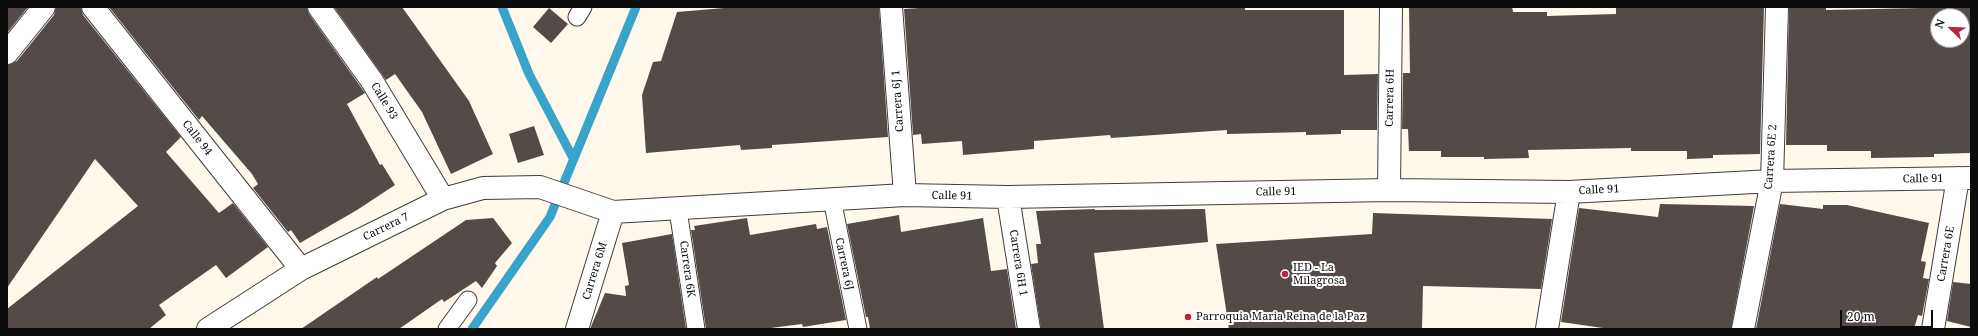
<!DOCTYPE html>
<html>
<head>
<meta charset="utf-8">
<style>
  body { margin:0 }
  #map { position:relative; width:1978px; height:336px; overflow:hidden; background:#fff8eb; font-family:"Noto Serif",serif }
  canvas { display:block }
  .frame { position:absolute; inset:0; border:8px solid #0c0c0c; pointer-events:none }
  .north { position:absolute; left:1930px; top:8px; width:40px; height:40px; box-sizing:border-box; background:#fff; border:1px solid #9e9e9e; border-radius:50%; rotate:293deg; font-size:11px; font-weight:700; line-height:16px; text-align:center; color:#0c0c0c }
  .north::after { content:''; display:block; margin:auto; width:14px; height:18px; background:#b9263f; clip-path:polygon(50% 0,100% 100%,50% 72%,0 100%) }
  .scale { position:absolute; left:1840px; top:310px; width:93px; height:18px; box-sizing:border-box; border:2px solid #0c0c0c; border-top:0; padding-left:5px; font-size:12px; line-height:14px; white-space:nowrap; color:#0c0c0c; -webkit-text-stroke:3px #fff; paint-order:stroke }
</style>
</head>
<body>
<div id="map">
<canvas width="1978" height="336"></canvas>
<div class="frame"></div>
<div class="north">N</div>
<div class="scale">20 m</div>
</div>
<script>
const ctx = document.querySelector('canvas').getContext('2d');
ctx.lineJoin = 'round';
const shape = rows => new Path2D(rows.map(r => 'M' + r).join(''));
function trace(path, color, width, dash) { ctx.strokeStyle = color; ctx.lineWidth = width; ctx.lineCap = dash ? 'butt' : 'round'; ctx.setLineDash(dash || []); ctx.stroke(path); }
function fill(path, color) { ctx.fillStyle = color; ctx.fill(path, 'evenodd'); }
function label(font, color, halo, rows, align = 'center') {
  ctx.font = font + ' "Noto Serif",serif'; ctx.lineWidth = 4; ctx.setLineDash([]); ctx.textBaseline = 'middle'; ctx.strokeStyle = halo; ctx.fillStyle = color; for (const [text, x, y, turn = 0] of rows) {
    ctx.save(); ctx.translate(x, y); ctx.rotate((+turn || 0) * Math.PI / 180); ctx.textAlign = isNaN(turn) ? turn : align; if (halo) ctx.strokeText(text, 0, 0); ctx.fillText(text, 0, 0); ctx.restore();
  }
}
const stream = shape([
  [502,7,529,74,573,158],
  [472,329,550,217,636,7]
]);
const building = shape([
  [7,7,28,7,7,33],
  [56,7,81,7,83,15,181,137,166,152,219,213,233,203,268,247,226,278,216,265,159,305,166,315,149,329,7,329,7,309,138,206,95,159,7,288,7,65,17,61,54,15],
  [109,7,307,7,309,14,365,93,347,104,380,165,382,164,395,185,357,210,300,243,291,230,288,232,253,188,258,184,252,174,202,116,199,120],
  [334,7,402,7,469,101,493,154,451,174,422,112,395,74,386,80],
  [736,7,879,7,888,137,772,145,772,148,741,150,740,145,646,153,642,95,653,62,661,61,677,12],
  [935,7,1245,7,1245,10,1344,10,1344,75,1378,74,1377,130,1341,130,1341,134,1306,135,1306,132,1227,134,1227,130,1111,138,1110,135,1034,141,1034,149,963,155,962,141,922,144,921,134,913,135,904,9],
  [1409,7,1512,7,1513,12,1547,12,1547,16,1616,14,1616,8,1764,7,1760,154,1713,155,1713,158,1687,159,1687,151,1631,151,1631,148,1528,150,1529,158,1484,159,1484,157,1441,157,1441,151,1409,151,1408,129,1402,129,1403,73,1410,73],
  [1789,7,1826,7,1826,10,1970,7,1971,153,1934,154,1934,157,1871,158,1871,151,1827,151,1827,145,1786,145],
  [1938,16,1962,16,1962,40,1938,40],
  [549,8,568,24,551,43,533,27],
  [534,126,544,155,518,163,509,134],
  [1660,204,1754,206,1731,329,1610,329,1561,322,1579,208,1658,217],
  [1780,204,1823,209,1823,205,1847,205,1929,223,1921,261,1926,262,1923,278,1929,279,1922,316,1918,315,1914,329,1756,329],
  [1095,209,1095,210,1205,209,1208,242,1094,253,1104,329,1041,329,1031,264,1038,263,1036,244,1041,244,1036,211],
  [1373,213,1552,219,1541,289,1423,286,1422,329,1229,329,1216,244,1372,234],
  [899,215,901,232,983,218,991,271,1007,269,1016,329,870,329,868,317,866,317,847,224],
  [493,218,512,243,495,263,497,266,482,288,476,281,444,302,442,299,399,329,301,329,377,277,378,279,466,220],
  [747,218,750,235,816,224,817,229,827,227,846,320,803,327,802,324,763,329,706,329,691,230,695,230,694,226],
  [672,234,686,329,590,329,605,293,626,296,625,286,629,285,622,243],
  [1953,282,1971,284,1971,327,1947,321]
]);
const service = shape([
  [577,17,583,7],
  [832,199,858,329],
  [678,210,696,329],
  [447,329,468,300]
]);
const minor = shape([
  [93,7,301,269],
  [319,7,372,81,443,199],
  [891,7,905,195],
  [7,53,44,7],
  [1389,190,1391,7],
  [1008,197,1029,329],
  [208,329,301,269,443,199,483,188,540,187,613,212,905,195,1008,197,1389,190,1569,192,1772,181,1971,178],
  [577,329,613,212],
  [1547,329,1569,192],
  [1743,329,1772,181,1777,7],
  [1933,329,1958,178]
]);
const markers = [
  [1285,274,4,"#b9263f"],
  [1188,317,4,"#b9263f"]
];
const streetNames = [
  ["Carrera 6H",1390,98,-89],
  ["Calle 93",384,101,59],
  ["Carrera 6J 1",898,101,-94],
  ["Calle 94",197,138,52],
  ["Carrera 6E 2",1771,157,-86],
  ["Calle 91",1923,179,-1],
  ["Calle 91",1599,190,-3],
  ["Calle 91",1276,192,-1],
  ["Calle 91",952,196,1],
  ["Carrera 7",386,227,-26],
  ["Carrera 6E",1946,254,-80],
  ["Carrera 6H 1",1018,263,81],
  ["Carrera 6J",844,264,78],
  ["Carrera 6K",687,269,82],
  ["Carrera 6M",595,271,-73]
];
const poiNames = [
  ["IED - La",1293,268],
  ["Milagrosa",1293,281],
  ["Parroquia Maria Reina de la Paz",1196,317]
];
trace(stream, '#38a3cb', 9);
fill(building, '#544b48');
trace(service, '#3f3f3f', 19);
trace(minor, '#3f3f3f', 24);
trace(service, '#fff', 17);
trace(minor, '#fff', 22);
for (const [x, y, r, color] of markers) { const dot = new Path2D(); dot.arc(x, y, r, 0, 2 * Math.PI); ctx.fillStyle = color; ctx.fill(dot); trace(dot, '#fff', 1.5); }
label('11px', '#0c0c0c', '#fff', streetNames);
label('11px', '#0c0c0c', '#fff', poiNames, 'left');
</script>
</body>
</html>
